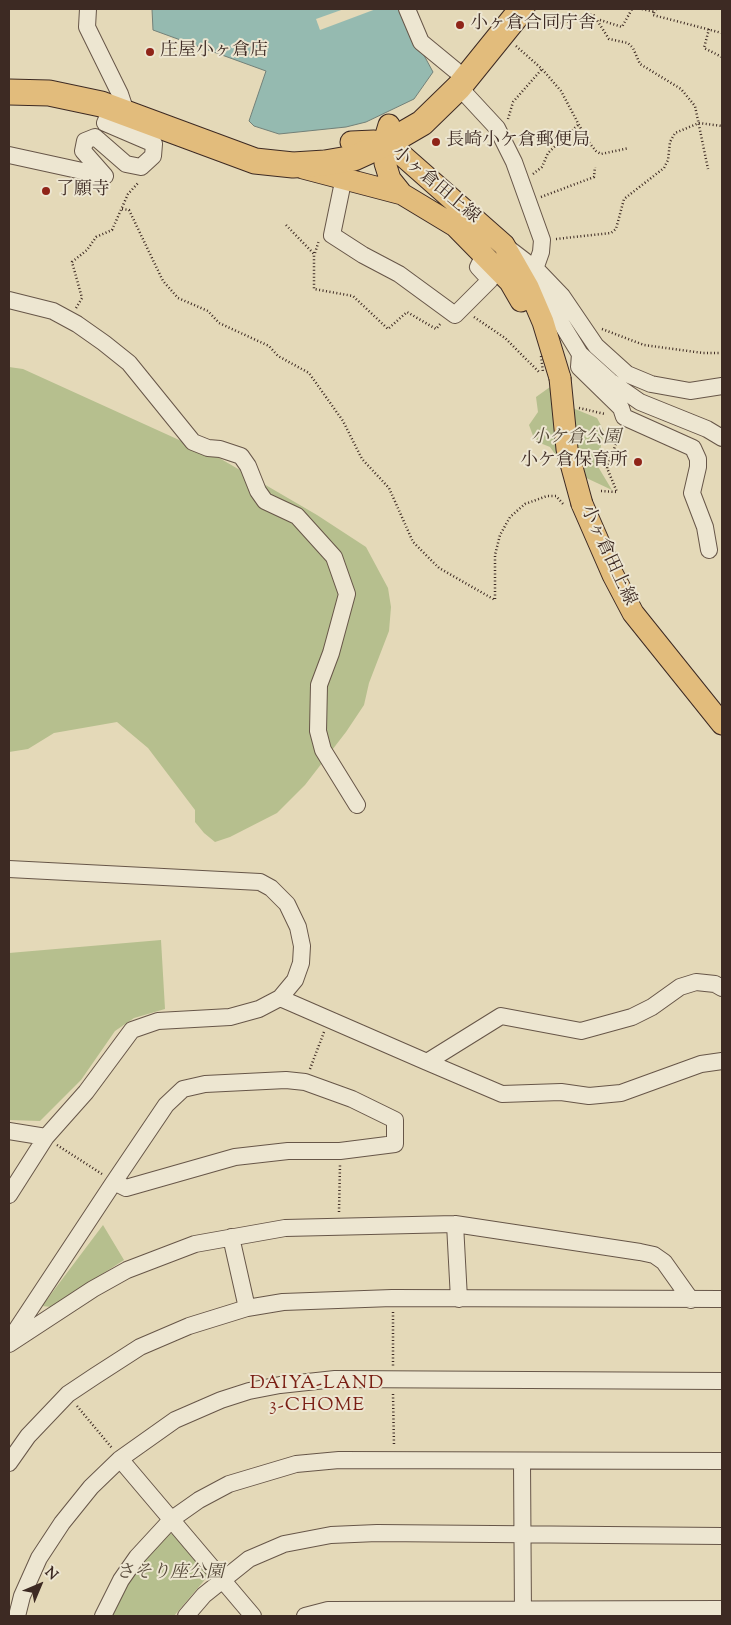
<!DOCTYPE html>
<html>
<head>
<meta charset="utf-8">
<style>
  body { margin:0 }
  #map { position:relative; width:731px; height:1625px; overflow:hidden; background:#e4d9b8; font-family:"Sorts Mill Goudy",serif }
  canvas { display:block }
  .frame { position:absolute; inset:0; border:10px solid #3d2a23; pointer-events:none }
  .north { position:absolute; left:15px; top:1560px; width:50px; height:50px; -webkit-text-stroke:4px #ede6d1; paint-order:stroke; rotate:45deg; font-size:14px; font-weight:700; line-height:20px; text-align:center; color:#3d2a23 }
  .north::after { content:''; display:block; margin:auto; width:18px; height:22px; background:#3d2a23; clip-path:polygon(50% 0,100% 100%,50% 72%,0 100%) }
</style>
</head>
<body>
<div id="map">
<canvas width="731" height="1625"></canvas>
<div class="frame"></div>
<div class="north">N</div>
</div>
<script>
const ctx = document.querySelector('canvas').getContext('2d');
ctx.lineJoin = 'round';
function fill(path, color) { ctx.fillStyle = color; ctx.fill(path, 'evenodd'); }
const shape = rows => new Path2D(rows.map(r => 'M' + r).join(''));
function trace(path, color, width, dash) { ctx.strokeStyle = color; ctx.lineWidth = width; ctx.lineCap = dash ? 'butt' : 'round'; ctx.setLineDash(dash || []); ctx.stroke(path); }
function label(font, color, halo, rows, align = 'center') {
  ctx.font = font + ' "Sorts Mill Goudy","Noto Serif JP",serif'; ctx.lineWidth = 4; ctx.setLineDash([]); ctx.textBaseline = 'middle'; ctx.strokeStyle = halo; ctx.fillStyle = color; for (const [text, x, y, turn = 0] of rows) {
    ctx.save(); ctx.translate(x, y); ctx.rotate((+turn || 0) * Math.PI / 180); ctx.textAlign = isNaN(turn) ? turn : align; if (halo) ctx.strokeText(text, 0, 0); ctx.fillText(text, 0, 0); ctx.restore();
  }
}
const green = shape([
  [9,367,23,369,221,459,317,515,366,547,388,588,391,607,389,631,369,683,364,705,346,732,305,785,277,813,230,837,215,842,204,833,195,822,195,810,148,748,117,722,54,733,28,749,9,752],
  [550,387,575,409,597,418,604,431,597,465,612,490,565,468,550,447,535,441,529,425,538,412,536,397],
  [161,940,165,1009,134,1018,115,1031,81,1080,40,1121,9,1120,9,953],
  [103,1225,124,1260,51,1307,42,1306],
  [163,1534,177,1534,208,1576,174,1616,111,1616,138,1566]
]);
const water = shape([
  [152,9,399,9,433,72,414,99,366,122,346,127,279,134,254,126,249,121,266,71,153,30,152,9]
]);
const pier = shape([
  [344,9,376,9,320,30,316,19]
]);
const path = shape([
  [642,9,655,12],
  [656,9,653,15,722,33],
  [600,20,622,27,632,9],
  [536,21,559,24,593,14,609,39,628,43,633,48,640,64,681,89,695,106,708,169],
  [709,29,704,48,722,57],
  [516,46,542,69,561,91,587,140,596,151,601,154,629,148],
  [508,119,513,102,542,69],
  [533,174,542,167,548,153,579,124],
  [541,197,594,177,595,167],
  [122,209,129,210,163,281,178,298,208,311,219,323,269,346,278,356,309,373,343,421,362,459,389,488,413,542,439,568,495,600,495,555,500,535,510,517,525,504,547,496,556,496,564,505],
  [286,225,314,254,314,289,353,296,388,329,407,312,436,329,441,323],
  [556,239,611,233,616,229,624,199,664,168,668,160,670,142,675,133,699,123,722,126],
  [315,253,319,240],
  [76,308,82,298,72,262,87,250,96,237,112,230,128,194,139,182],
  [474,317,505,338,540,373],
  [602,329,644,345,703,353,722,353],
  [579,408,605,414],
  [601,491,617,492,607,468,621,430],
  [310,1069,324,1032],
  [57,1145,102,1174],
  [339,1212,340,1165],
  [393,1312,393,1366],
  [393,1394,394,1446],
  [77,1406,112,1448]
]);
const minor = shape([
  [88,9,87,27,120,94,126,112],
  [407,9,421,42,455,70],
  [459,87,497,128,514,162,542,240,541,252,535,269],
  [9,155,105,176,83,151,85,141,95,137,126,164,141,167,153,156,154,144,105,123,112,107],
  [344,177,332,235,363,255,399,274,455,315,490,280,478,267,484,255],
  [508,248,538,271,562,296,596,346,627,374,651,384,690,391,722,386],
  [539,276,550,305,580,354,610,381,640,402,707,429,722,438],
  [9,300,53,311,77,324,104,343,129,363,193,442,208,448,220,449,241,456,248,466,258,491,265,501,297,516,334,557,347,594,331,653,319,685,318,731,323,750,357,805],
  [580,354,579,367,621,408,624,417,693,448,698,459,698,467,692,493,705,527,709,550],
  [9,869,260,882,271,888,287,904,298,927,302,946,301,963,295,980,280,998,259,1009,230,1017,158,1021,132,1030,86,1092,46,1137,9,1195],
  [280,998,427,1062,501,1016,581,1031,632,1017,652,1007,680,987,696,982,715,984,722,988],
  [427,1062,502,1094,561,1092,589,1096,621,1093,701,1064,722,1061],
  [286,1080,305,1082,352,1099,395,1120,395,1144,340,1151,288,1151,235,1157,126,1188,114,1182,166,1105,183,1089,205,1084,286,1080],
  [9,1131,46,1137],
  [455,1224,459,1299],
  [231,1237,247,1308],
  [9,1341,114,1182],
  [9,1344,93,1289,127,1270,195,1244,285,1228,455,1224,640,1252,654,1255,664,1262,691,1300],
  [120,1459,253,1616],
  [522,1462,523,1616],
  [9,1463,28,1436,68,1394,95,1376,140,1347,189,1326,247,1308,283,1302,392,1298,722,1299],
  [17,1616,22,1596,39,1558,62,1523,91,1487,120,1459,175,1420,221,1400,249,1391,280,1385,335,1379,722,1381],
  [103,1616,121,1580,137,1557,172,1519,199,1500,229,1484,296,1464,339,1460,722,1461],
  [186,1616,204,1595,249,1559,284,1544,331,1535,377,1533,722,1536],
  [305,1616,328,1610,722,1609]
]);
const major = shape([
  [389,125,383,145,385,163,390,179,402,194,455,226,510,282,521,301],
  [351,142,374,141,395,149,504,245,528,287,543,322,560,378],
  [303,168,402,194],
  [582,504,613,575,633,613,722,724]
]);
const highway = shape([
  [9,92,49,93,101,104,255,161,293,165,325,163,354,158,391,141,422,123,459,87,522,9]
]);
const pathBridge = shape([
  [541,356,543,372]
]);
const majorBridge = shape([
  [560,378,567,449,582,504]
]);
const markers = [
  [460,25,5,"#8f2418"],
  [150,52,5,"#8f2418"],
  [436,142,5,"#8f2418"],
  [46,191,5,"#8f2418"],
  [638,462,5,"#8f2418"]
];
const poiNames = [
  ["小ヶ倉合同庁舎",470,25],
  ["庄屋小ヶ倉店",160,52],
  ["長崎小ケ倉郵便局",446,142],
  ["了願寺",56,191],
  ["小ケ倉保育所",628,462,"right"]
];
const streetNames = [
  ["小ヶ倉田上線",435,186,40],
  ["小ヶ倉田上線",607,556,65]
];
const parkNames = [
  ["小ケ倉公園",576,439],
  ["さそり座公園",170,1574]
];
const neighbourhoodNames = [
  ["DAIYA-LAND",317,1385],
  ["3-CHOME",317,1407]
];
fill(green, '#b6bf8e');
fill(water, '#95bab0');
trace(water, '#728078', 1);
fill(pier, '#e4d9b8');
trace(minor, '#675648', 18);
trace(major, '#3d2a23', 23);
trace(highway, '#3d2a23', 27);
trace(path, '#3d2a23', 2.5, [1, 2.5]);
trace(minor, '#ede6d1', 16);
trace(major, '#e2bc7c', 21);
trace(highway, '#e2bc7c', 25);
trace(majorBridge, '#3d2a23', 23, []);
trace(pathBridge, '#3d2a23', 2.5, [1, 2.5]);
trace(majorBridge, '#e2bc7c', 21);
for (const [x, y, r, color] of markers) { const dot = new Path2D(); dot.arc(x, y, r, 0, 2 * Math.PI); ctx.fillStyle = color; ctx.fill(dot); trace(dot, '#ede6d1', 2); }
label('18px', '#3d2a23', '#ede6d1', poiNames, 'left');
label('18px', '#3d2a23', '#ede6d1', streetNames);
label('italic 18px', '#554838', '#ede6d1', parkNames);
ctx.letterSpacing = '1px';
label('19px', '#7a1f14', '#ede6d1', neighbourhoodNames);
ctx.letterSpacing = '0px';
</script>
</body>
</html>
